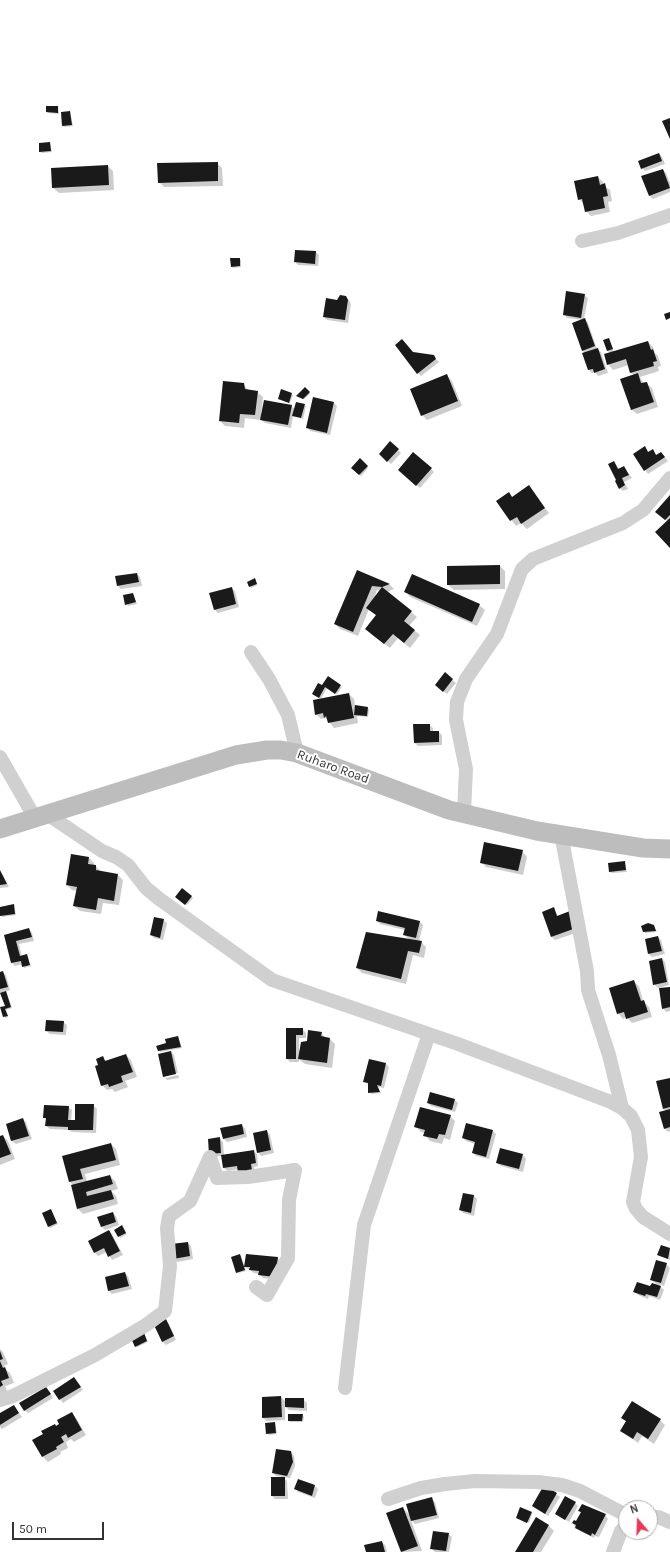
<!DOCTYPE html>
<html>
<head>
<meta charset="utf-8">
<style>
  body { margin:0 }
  #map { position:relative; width:670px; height:1552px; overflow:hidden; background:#fff; font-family:Karla,sans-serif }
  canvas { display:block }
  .north { position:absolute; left:618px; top:1500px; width:40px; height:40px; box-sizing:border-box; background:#fff; border:1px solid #adadad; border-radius:50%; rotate:341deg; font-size:11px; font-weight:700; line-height:16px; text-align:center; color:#333 }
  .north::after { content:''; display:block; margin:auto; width:14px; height:18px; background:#e43a58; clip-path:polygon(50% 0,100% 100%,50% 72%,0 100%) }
  .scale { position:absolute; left:12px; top:1522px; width:92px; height:18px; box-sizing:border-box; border:2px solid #333; border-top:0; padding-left:5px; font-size:12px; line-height:14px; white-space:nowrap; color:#333; -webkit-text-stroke:3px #fff; paint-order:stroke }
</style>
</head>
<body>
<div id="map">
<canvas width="670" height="1552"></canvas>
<div class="north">N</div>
<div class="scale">50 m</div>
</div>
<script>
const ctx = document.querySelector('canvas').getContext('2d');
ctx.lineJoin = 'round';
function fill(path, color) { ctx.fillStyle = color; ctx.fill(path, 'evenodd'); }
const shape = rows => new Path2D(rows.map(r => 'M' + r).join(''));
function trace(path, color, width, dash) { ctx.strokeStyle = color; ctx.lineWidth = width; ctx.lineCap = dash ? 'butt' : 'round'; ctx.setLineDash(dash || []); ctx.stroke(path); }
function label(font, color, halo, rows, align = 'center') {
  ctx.font = font + ' Karla,sans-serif'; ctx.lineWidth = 4; ctx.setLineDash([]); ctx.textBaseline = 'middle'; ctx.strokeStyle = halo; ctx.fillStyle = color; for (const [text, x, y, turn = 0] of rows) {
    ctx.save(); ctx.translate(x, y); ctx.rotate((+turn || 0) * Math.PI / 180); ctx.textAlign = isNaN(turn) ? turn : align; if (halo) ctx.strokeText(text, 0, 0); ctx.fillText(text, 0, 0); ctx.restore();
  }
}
const shadow = shape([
  [58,107,59,114,48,113,47,112],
  [70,112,73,126,64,127,63,126],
  [50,143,52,152,42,153,40,152],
  [659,154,662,157,665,164,645,171,642,168],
  [217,163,222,168,223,186,164,187,159,182],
  [108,166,113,171,114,190,59,193,53,188,52,169],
  [663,170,666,173,670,183,670,192,653,199,649,195],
  [598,177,603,182,603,185,610,190,612,201,608,202,610,212,591,216,586,211,585,205,579,199],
  [316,252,319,255,318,266,298,265,295,262],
  [240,259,241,260,241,267,233,268,232,266],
  [584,295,588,298,584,319,588,323,597,349,601,352,608,373,598,376,595,372,592,373,589,370,585,353,583,351,583,320,567,318,564,314],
  [346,297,349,300,351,304,348,323,327,320,324,317],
  [609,340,614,352,648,342,653,347,654,352,658,356,661,366,658,367,659,371,640,377,644,384,646,383,652,388,658,407,637,414,631,409,634,375,631,373,629,365,613,370,608,364,610,353,608,351],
  [413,354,433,356,439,362,421,376,418,373],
  [447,376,452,381,462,406,427,420,422,415],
  [243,384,249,391,257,392,263,397,261,414,291,406,295,409,304,405,306,406,303,419,293,415,291,428,265,423,261,420,245,418,244,428,225,426,220,421],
  [305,388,310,394,304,399,298,397],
  [281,390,293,395,290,403,279,398],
  [334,403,337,406,330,435,310,431,307,427],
  [390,442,401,453,391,464,380,454],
  [644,447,649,452,652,450,657,456,661,453,668,461,648,474,634,454],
  [360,460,368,468,361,476,352,468],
  [614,462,619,469,624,467,632,478,624,482,628,489,623,491,620,488],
  [431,469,434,472,420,488,402,473],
  [529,487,549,513,527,529,521,523,516,526,497,501,508,493,513,498],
  [670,496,670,546,668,522,660,515],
  [500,566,505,571,505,589,454,590,448,585],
  [357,572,390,585,394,589,387,592,417,617,409,626,420,635,410,648,398,638,390,648,371,634,377,616,369,609,358,636,340,629,335,624],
  [377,590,381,591,374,599],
  [137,574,140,577,142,586,121,589,118,586],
  [256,581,257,585,251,588,250,586],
  [231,588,235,591,239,607,218,613,215,610],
  [405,591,479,605,485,610,477,626,410,597],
  [133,594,137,604,128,606,124,596],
  [445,674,456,683,447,694,439,688],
  [323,686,340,686,342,687,337,694,327,688,321,699,314,695],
  [349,694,354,699,355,706,369,709,368,717,357,716,358,723,334,728,326,718,321,719,316,714],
  [429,725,433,728,433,732,438,732,442,735,442,745,418,746,415,743],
  [522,851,527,857,523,875,486,867,481,862],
  [72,855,89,858,94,863,94,866,96,866,101,872,118,875,123,880,119,905,103,903,101,914,80,911,74,906,77,891,72,890,67,885],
  [624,862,627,872,612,873,610,872,609,863],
  [0,872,3,875,9,887,0,888],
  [183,889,193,898,187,905,176,897],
  [14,905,16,915,2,917,1,915],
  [553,908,558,916,579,932,555,940,552,937,543,912],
  [163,920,167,923,163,940,154,938,151,935],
  [377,921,419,921,423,925,419,941,421,942,426,947,424,958,413,955,406,984,362,973,357,968,410,940,404,935,405,930,380,924],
  [653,925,657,932,645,933,644,931],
  [29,929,32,933,34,941,19,944,22,957,27,956,28,957,31,966,24,968,23,964,15,966,12,963,5,935],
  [658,937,661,940,665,954,652,957,649,954],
  [662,959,665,962,669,985,658,988,654,984],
  [2,972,6,975,10,990,5,992,7,994,12,1008,6,1010,8,1017,5,1018,1,1008,6,1006,1,993,0,993,0,973],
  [633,981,639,986,643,1001,649,1007,652,1017,632,1023,626,1017,623,1019,618,1013],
  [670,988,670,1011,666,1012,663,1008],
  [63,1022,67,1025,66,1035,50,1034,46,1031],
  [287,1029,302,1029,306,1033,306,1038,299,1038,299,1051,308,1042,321,1033,326,1038,330,1039,335,1044,332,1068,305,1064,299,1059,299,1062,290,1062,287,1059],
  [178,1037,182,1048,160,1052,159,1050,167,1043],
  [171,1052,174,1055,178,1073,165,1076,165,1078,164,1077],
  [126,1055,131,1060,137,1077,125,1081,128,1087,115,1092,112,1089,107,1090,102,1085,100,1066,103,1058,107,1061],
  [386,1064,389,1067,384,1088,378,1087,381,1093,371,1094,369,1085,364,1081],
  [178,1075,179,1078,167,1080,165,1078],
  [670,1079,670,1131,668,1132,665,1129,666,1111,664,1109],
  [455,1100,458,1103,455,1112,431,1106,428,1103],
  [93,1105,97,1109,96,1133,72,1132,69,1130,50,1129,46,1126,47,1120,44,1117,68,1107,72,1110,71,1121,76,1121],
  [450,1116,455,1121,450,1140,444,1138,442,1144,430,1141,425,1135,425,1133,421,1132,416,1127],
  [23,1119,26,1122,32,1139,16,1144,12,1141,7,1124],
  [241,1125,245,1128,247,1137,227,1142,223,1138],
  [267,1131,270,1135,274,1153,261,1156,258,1152],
  [493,1131,496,1134,489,1159,476,1156,473,1153,475,1144,466,1141,463,1138],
  [3,1136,8,1141,15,1159,0,1165,0,1137],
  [220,1139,223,1142,224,1156,253,1151,257,1154,258,1166,254,1167,255,1174,238,1169,228,1171,224,1168,222,1156,213,1157],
  [111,1144,116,1149,120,1165,85,1174,87,1182,110,1176,115,1181,118,1189,111,1191,116,1196,118,1204,83,1214,78,1209,74,1186,70,1182,63,1157],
  [501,1150,523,1155,526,1159,523,1172,501,1166,497,1163],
  [463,1194,474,1196,477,1199,474,1216,463,1213,460,1210],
  [51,1210,58,1224,50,1228,48,1226],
  [113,1213,116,1216,119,1225,105,1230,102,1227],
  [123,1228,127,1234,120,1238,119,1236],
  [109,1231,112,1234,123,1255,112,1260,107,1252,98,1256,95,1253],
  [188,1243,191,1246,193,1259,177,1262,174,1258],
  [662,1246,670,1250,670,1260,660,1256],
  [240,1255,246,1271,238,1273,237,1272],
  [277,1258,281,1262,278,1280,263,1278,259,1274,254,1273,245,1267],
  [666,1264,670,1268,664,1286,658,1284,664,1290,660,1300,649,1296,648,1299,638,1295,635,1292,657,1285,651,1279],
  [125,1273,128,1276,132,1289,112,1294,109,1291,106,1278],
  [166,1320,169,1324,176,1340,166,1345,162,1341],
  [144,1333,148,1342,137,1347,136,1346],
  [0,1349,3,1352,8,1364,4,1366,5,1369,10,1373,14,1383,5,1386,7,1391,0,1394],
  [74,1379,83,1390,63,1403,54,1391],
  [49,1391,53,1398,28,1413,24,1410],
  [263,1397,281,1397,286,1402,303,1399,307,1403,307,1411,289,1410,285,1406,285,1420,267,1421,263,1418],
  [14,1406,22,1417,2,1429,0,1427,0,1415],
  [71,1413,76,1418,86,1435,74,1442,71,1439,66,1442,68,1448,60,1452,61,1454,48,1462,43,1457,33,1440,56,1427],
  [302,1415,304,1417,303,1422,290,1422,289,1420],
  [622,1418,660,1420,665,1425,654,1444,642,1436,638,1443,621,1430,627,1422],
  [275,1423,277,1434,269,1435,267,1433],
  [291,1452,294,1456,295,1466,290,1478,283,1477,287,1481,288,1499,275,1499,272,1496,282,1477,276,1476,273,1473],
  [298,1480,315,1486,318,1489,315,1498,298,1492,295,1489],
  [545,1487,560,1497,548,1516,533,1506],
  [432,1499,435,1502,439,1518,415,1524,411,1520,422,1551,402,1552,403,1508,410,1515],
  [575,1503,578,1506,569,1522,556,1514],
  [580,1511,605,1515,608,1519,599,1537,595,1536,594,1538,580,1531,576,1528,573,1523,577,1522,582,1513],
  [531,1513,532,1514,529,1523,519,1519],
  [549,1526,554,1531,541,1552,517,1552],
  [448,1534,452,1537,449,1552,435,1552,431,1548],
  [382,1542,385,1545,387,1552,367,1552]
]);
const building = shape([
  [46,106,58,106,58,113,46,112],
  [70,111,72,125,62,126,61,112],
  [670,118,670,139,662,121],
  [50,142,51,151,39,152,39,143],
  [659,153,662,161,641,169,638,161],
  [218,162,218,181,158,183,157,163],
  [108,165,109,185,52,188,51,168],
  [663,169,670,188,649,196,641,176],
  [598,176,600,185,605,183,608,196,603,197,605,208,585,212,582,199,578,200,574,181],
  [295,250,316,251,315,264,294,262],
  [230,258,240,258,240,266,231,267],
  [566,291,585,294,581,318,563,315],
  [340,295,346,296,348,300,345,320,323,317,326,298,337,300],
  [670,312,670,318,666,320,664,314],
  [585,318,595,346,582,351,572,323],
  [609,338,613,349,607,351,603,340],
  [402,339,413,352,434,355,436,359,417,374,395,345],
  [648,341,651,350,653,349,657,361,653,362,654,366,630,373,626,359,607,365,604,354],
  [598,348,605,369,594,373,593,369,588,370,582,353],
  [638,373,641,383,647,382,654,402,631,410,620,379],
  [447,374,458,401,421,416,410,389],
  [223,381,244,383,245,389,258,391,255,415,240,414,239,423,219,421],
  [305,387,310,392,303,399,296,396],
  [281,389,292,393,289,403,278,399],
  [313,397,334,402,327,433,306,428],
  [264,400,292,405,288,425,260,420],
  [296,402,305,404,301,418,292,416],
  [390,441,399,449,387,462,379,454],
  [645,446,648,452,653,449,656,455,661,452,665,457,644,471,633,454],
  [413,452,432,468,416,486,398,470],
  [360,458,368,466,359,475,351,468],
  [614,461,618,469,624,466,629,475,622,478,625,485,619,489,615,481,616,480,608,464],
  [529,485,545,508,521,524,517,517,510,521,496,501,509,492,512,497],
  [670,495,670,515,665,520,655,512],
  [670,518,670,548,655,532],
  [500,565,500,584,447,585,447,566],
  [357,570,390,584,382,587,412,611,404,621,415,630,404,643,393,634,384,644,365,629,376,615,366,608,382,587,372,586,353,632,334,624],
  [137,573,139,582,117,586,115,576],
  [412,574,480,604,472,622,404,592],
  [255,578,257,584,249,587,247,582],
  [232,587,236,604,214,610,209,593],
  [133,593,136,602,125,605,123,595],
  [445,672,453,679,443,692,435,685],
  [328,676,341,685,335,694,325,687,319,698,312,694,318,683,322,685],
  [349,693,354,718,328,723,326,716,324,718,323,713,315,715,313,700],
  [355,705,368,707,367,716,354,715],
  [413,724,430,724,430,731,439,731,439,742,414,743],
  [484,842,523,850,518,871,480,863],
  [71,854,89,857,88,864,96,865,96,870,118,874,114,901,98,898,96,910,73,906,77,887,66,885],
  [625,861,626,870,609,872,608,863],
  [0,870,7,884,0,885],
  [182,888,192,896,185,905,175,897],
  [14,904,15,914,0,916,0,907],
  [554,907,557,916,570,911,576,928,551,937,542,912],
  [378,911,420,921,416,938,403,935,405,928,376,921],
  [154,917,164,919,160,938,150,935],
  [648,923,654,925,656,931,643,932,641,926],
  [29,928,32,937,16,941,20,956,27,954,30,965,22,967,21,961,11,963,4,935],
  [366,932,422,941,419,953,408,951,401,979,356,968],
  [658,936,662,951,648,954,645,939],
  [662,958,667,982,653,985,649,961],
  [3,971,8,987,0,989,0,972],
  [634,980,641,1001,644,1000,648,1012,626,1019,624,1012,617,1014,609,988],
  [670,987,670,1007,662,1009,659,988],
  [6,991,11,1007,5,1009,8,1016,3,1017,0,1007,5,1006,0,993],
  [46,1020,64,1021,63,1032,45,1031],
  [286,1028,303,1028,303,1035,296,1035,296,1059,286,1059],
  [308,1030,322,1032,321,1036,330,1038,327,1063,298,1059,301,1042,307,1041],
  [178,1036,181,1047,158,1051,156,1046,166,1043,165,1039],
  [171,1051,176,1074,163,1077,158,1054],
  [126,1054,133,1072,121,1076,123,1082,109,1087,108,1084,101,1086,95,1066,98,1065,96,1059,103,1056,105,1061],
  [369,1059,386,1063,381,1086,377,1085,380,1092,368,1093,368,1083,363,1082],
  [670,1078,670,1107,663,1109,656,1081],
  [430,1092,455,1099,452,1110,427,1103],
  [75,1104,94,1104,93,1130,68,1130,68,1127,45,1126,46,1118,43,1118,44,1105,69,1106,68,1120,75,1120],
  [420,1107,451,1115,445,1135,439,1134,437,1139,423,1136,425,1130,414,1127],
  [670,1109,670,1127,664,1129,659,1112],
  [23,1118,29,1136,11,1141,6,1124],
  [466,1123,493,1130,486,1157,472,1153,475,1142,462,1138],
  [242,1124,244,1134,223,1139,220,1128],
  [267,1130,271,1150,257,1153,253,1133],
  [3,1135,11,1154,0,1158,0,1136],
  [220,1137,221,1153,209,1154,208,1139],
  [111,1143,116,1160,80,1169,83,1179,69,1182,62,1156],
  [500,1148,523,1154,519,1169,496,1163],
  [254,1150,256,1163,251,1164,252,1171,238,1173,237,1166,223,1168,221,1155],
  [110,1175,113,1184,86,1192,87,1196,111,1190,114,1199,77,1209,71,1185],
  [463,1193,474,1195,471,1213,459,1210],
  [51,1209,57,1223,48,1227,42,1213],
  [113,1212,116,1222,101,1227,97,1217],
  [122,1225,126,1233,118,1237,114,1230],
  [109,1230,120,1251,108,1257,104,1248,94,1253,88,1241],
  [188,1242,190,1256,173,1259,171,1244],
  [661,1245,670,1248,668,1259,657,1255],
  [240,1254,245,1270,236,1273,231,1257],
  [246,1254,278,1257,275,1277,258,1275,259,1271,249,1270,250,1267,244,1267],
  [656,1260,667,1263,661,1283,650,1280],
  [125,1272,129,1286,108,1291,105,1277],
  [637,1282,650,1286,652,1283,661,1286,657,1297,646,1294,645,1296,633,1292],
  [166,1319,174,1336,162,1342,154,1325],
  [143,1330,147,1341,135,1347,130,1336],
  [0,1351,3,1359,0,1360],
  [0,1361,3,1368,5,1367,9,1378,1,1381,3,1385,0,1387],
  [74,1377,81,1387,59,1400,53,1391],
  [46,1387,51,1394,24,1411,19,1403],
  [281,1396,282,1417,262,1418,262,1397],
  [285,1398,304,1398,304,1408,285,1407],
  [632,1401,661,1419,648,1439,637,1432,633,1439,620,1431,626,1421,621,1418],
  [14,1405,19,1413,0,1425,0,1413],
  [72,1412,82,1430,68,1438,66,1434,61,1437,64,1442,56,1447,57,1449,42,1457,32,1440,43,1434,41,1431,55,1424,56,1426,59,1424,57,1420],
  [288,1414,303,1414,302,1421,288,1421],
  [275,1422,276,1433,266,1434,265,1423],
  [276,1449,291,1451,293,1462,287,1476,272,1473],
  [271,1477,285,1477,285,1496,271,1496],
  [298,1479,315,1485,312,1496,294,1489],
  [544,1485,557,1493,545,1514,532,1506],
  [565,1496,576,1502,565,1520,555,1514],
  [432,1497,437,1515,411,1521,406,1504],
  [582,1504,606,1514,595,1535,592,1533,591,1536,575,1528,576,1525,572,1523,574,1520,576,1521,581,1512,578,1511],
  [403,1507,418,1546,401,1552,386,1513],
  [520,1507,532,1512,527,1523,516,1518],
  [536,1517,549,1525,533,1552,515,1552],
  [433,1531,449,1533,446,1551,430,1549],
  [382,1541,385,1552,366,1552,364,1545]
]);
const street = shape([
  [582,241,618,233,670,215],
  [251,652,269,679,288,715,297,753],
  [0,757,35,818],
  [464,813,466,769,456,720,457,702,466,679,497,634,522,569,533,559,623,523,643,510,670,478],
  [47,814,102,851,116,857,128,865,146,888,158,898,272,980,458,1044,611,1102,622,1108,631,1116,638,1130,641,1157,633,1202,636,1209,643,1217,670,1234],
  [561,834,587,971,588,990,609,1055,622,1108],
  [345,1388,364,1225,429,1034],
  [0,1400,13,1396,95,1355,146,1325,165,1311,170,1266,167,1228,169,1216,190,1201,210,1157,217,1178,248,1177,295,1170,289,1200,288,1258,267,1295,256,1287],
  [388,1499,421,1488,445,1484,475,1481,538,1482,562,1485,580,1491,626,1515],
  [650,1517,658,1517,670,1522],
  [613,1552,621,1531,626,1525]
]);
const secondary = shape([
  [0,829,236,755,267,750,281,750,297,753,449,810,537,831,643,848,670,849]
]);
const streetNames = [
  ["Ruharo Road",333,767,20]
];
fill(shadow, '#0003');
fill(building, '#1a1a1a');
trace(street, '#d0d0d0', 14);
trace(secondary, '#bdbdbd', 19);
label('13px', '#333', '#fff', streetNames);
</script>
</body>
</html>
